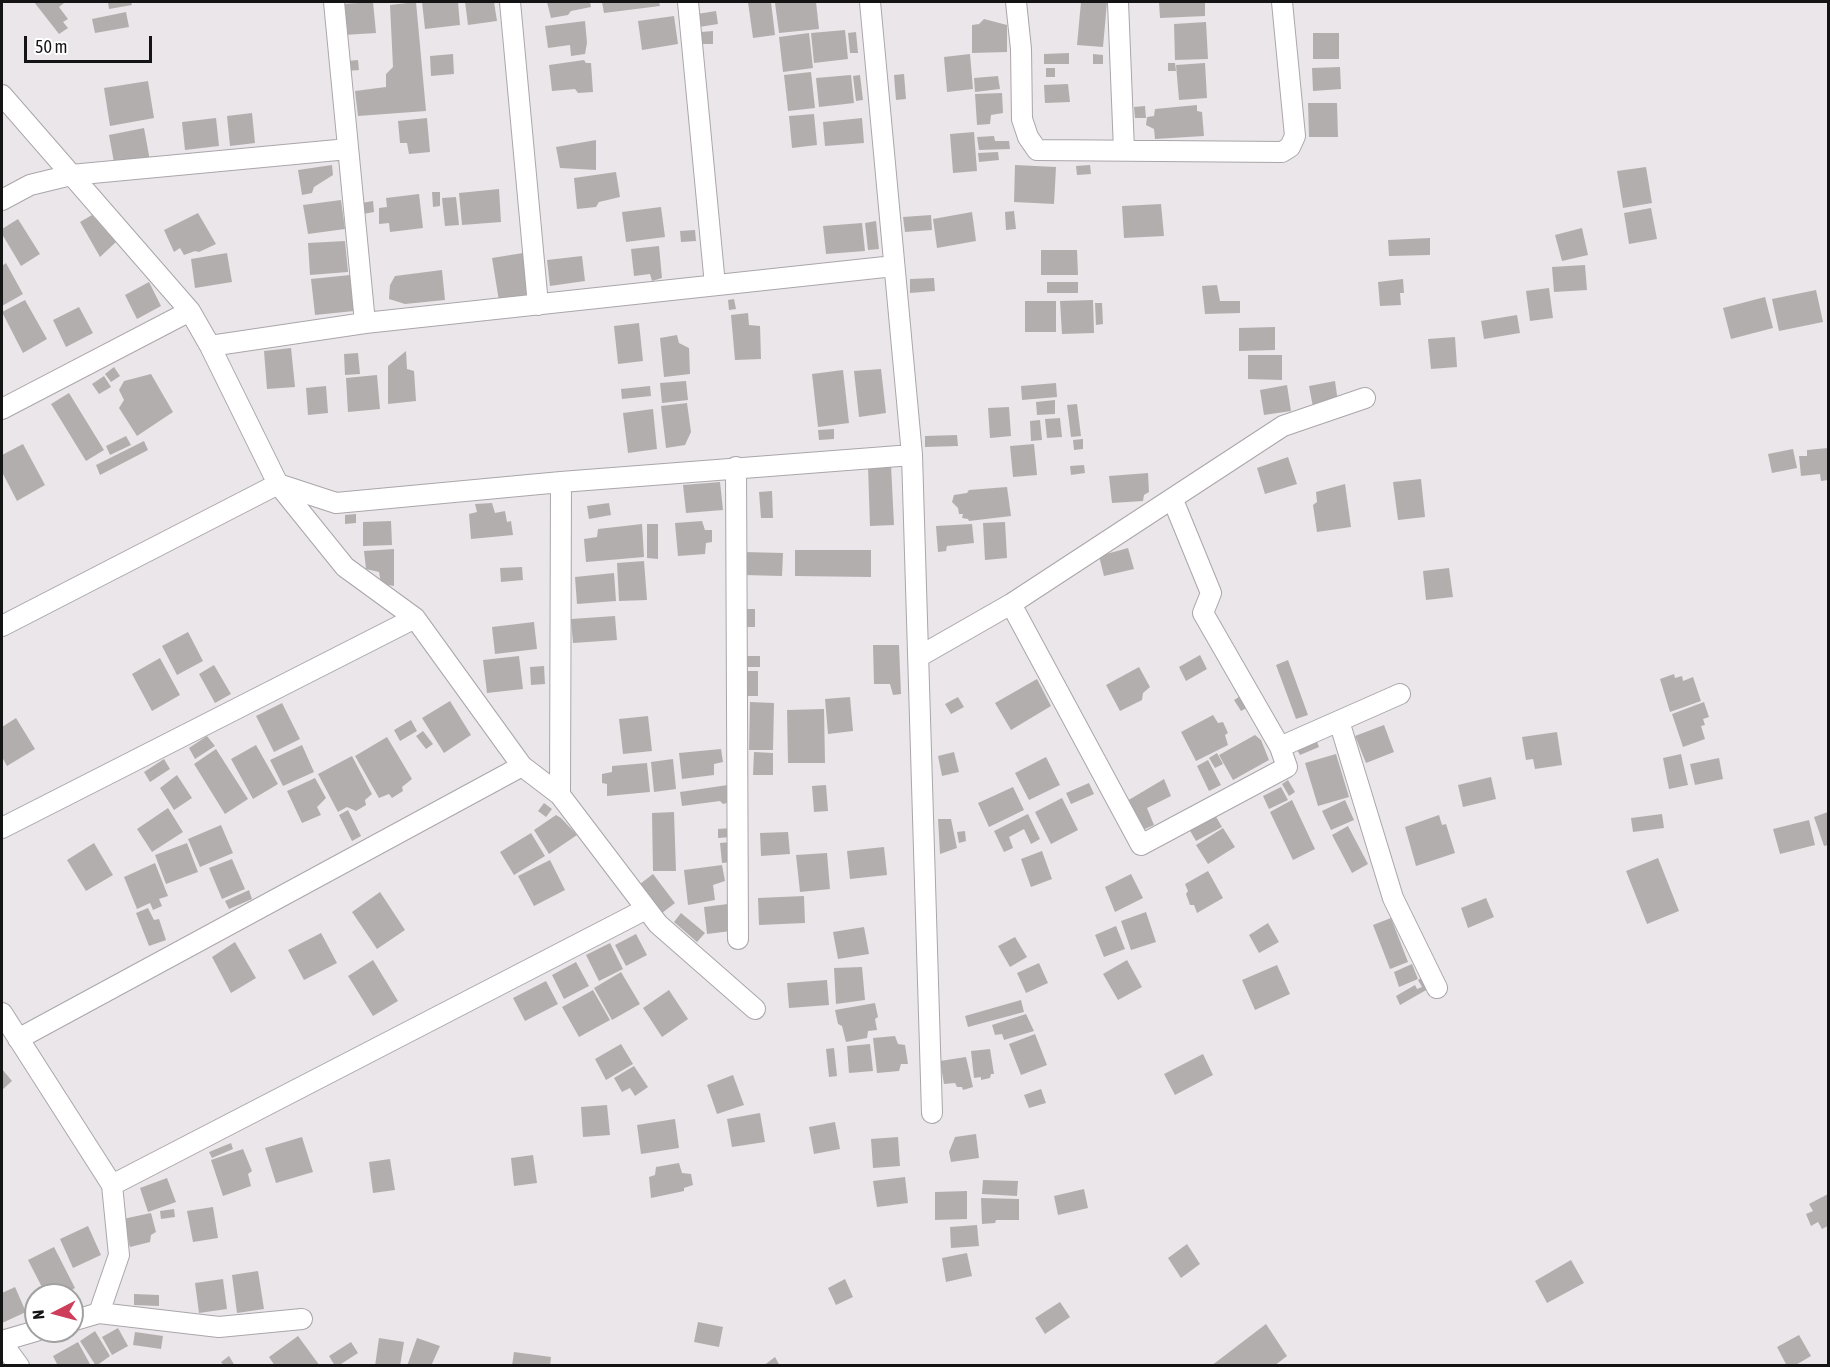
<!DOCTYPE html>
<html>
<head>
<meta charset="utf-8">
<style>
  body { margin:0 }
  #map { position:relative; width:1830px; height:1367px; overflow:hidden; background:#eae6e9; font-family:"Asap Condensed",sans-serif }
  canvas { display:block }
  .frame { position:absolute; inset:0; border:3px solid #151415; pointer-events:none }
  .north { position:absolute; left:24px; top:1283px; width:60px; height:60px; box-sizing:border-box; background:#fff; border:2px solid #a1a1a1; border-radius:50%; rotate:264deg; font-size:16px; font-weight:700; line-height:24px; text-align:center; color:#151415 }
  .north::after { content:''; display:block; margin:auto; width:21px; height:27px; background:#ce3e5a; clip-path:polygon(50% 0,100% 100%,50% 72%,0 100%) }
  .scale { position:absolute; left:24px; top:36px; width:128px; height:27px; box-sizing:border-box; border:3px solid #151415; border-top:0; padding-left:8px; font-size:18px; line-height:21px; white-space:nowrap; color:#151415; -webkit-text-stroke:4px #fff; paint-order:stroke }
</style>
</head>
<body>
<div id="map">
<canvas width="1830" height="1367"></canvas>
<div class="frame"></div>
<div class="north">N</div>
<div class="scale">50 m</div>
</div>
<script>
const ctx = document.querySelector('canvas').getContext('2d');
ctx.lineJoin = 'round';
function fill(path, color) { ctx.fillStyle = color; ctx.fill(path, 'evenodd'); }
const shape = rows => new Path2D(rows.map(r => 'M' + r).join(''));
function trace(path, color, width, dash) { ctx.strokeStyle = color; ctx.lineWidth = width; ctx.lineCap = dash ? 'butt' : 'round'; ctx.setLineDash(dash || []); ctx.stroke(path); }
const building = shape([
  [34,2,63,2,64,3,59,7,68,19,63,22,68,28,59,34],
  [108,2,131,2,132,5,109,9],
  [373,2,376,33,344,35,342,4],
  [416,2,426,111,358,116,355,91,386,87,386,74,393,67,390,5],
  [422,2,458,2,460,25,425,29],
  [465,2,494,2,497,21,468,25],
  [547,2,590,2,591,7,571,11,568,15,551,18],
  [602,2,659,2,660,6,604,13],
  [748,2,771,2,775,35,753,38],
  [788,2,816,2,819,29,779,33,775,3],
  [1081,2,1107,2,1103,47,1077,45],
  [1159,2,1205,2,1205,16,1160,18],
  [716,11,718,24,699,27,697,14],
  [126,12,129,27,95,33,92,19],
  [674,16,678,44,642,50,638,21],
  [984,19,1007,25,1007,52,972,53,972,25,979,24],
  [585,21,587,43,585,54,571,56,570,45,548,48,545,26],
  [1206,22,1208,59,1175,60,1174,24],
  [845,30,848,59,814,63,811,33],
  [713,31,713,44,702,44,701,32],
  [856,32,858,53,850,53,848,33],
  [809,33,813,68,783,72,779,37],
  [1313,33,1339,33,1339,59,1313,59],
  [1069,53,1069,64,1044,64,1044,54],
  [453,54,454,74,431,76,430,56],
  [970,54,973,89,947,92,944,57],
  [1093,54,1103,55,1103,64,1093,64],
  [358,60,359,70,347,71,347,61],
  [584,60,586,63,591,63,593,92,578,93,575,89,552,91,549,65],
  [1168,63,1175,63,1176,71,1168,71],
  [1205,63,1207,98,1179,100,1176,65],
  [1340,67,1341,89,1313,91,1312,68],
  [1046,68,1055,68,1055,77,1046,77],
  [811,72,815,108,788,111,784,75],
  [904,74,906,99,896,100,894,75],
  [851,75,854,103,819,107,816,78],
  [860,75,863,100,856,101,853,76],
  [998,76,1000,89,975,92,974,78],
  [148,81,154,118,110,126,104,88],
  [1068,84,1070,102,1045,103,1044,85],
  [1002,93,1003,113,991,115,990,124,977,125,975,94],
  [1308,103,1337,103,1338,137,1309,137],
  [1197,105,1197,111,1202,112,1204,136,1155,139,1154,129,1146,125,1147,117,1154,116,1155,109],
  [1145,106,1146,118,1135,118,1134,107],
  [252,113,255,143,230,146,227,116],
  [814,114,817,145,792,148,789,116],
  [216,118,219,146,185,150,182,122],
  [427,118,430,152,409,154,407,143,400,143,398,121],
  [862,118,864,143,825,146,823,122],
  [144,128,150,161,115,168,109,135],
  [974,132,977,171,953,173,950,134],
  [994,136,995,141,1009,141,1010,149,979,150,977,137],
  [596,140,596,170,560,168,556,147],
  [998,152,999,160,979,162,978,153],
  [332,165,333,175,314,187,312,193,302,195,298,170],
  [1015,165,1056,167,1054,204,1014,202],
  [1090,165,1091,174,1077,175,1076,166],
  [1646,167,1652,203,1623,208,1617,171],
  [616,172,620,197,599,202,596,207,577,209,574,178],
  [499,189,501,222,462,225,459,193],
  [432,192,440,192,440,206,433,207],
  [419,194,423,228,390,232,389,223,379,224,379,208,387,207,386,198],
  [456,197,459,225,445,226,442,198],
  [341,200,345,229,308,234,303,205],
  [373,201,374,212,363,214,362,203],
  [1161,204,1164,236,1124,238,1122,206],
  [661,207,665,237,626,242,622,212],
  [1651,208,1657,239,1629,244,1624,213],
  [1014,211,1016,229,1006,230,1005,212],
  [972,212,976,241,937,248,933,219],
  [198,213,216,244,199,252,195,251,184,255,180,248,174,252,164,230],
  [92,215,116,242,100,257,80,222],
  [931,215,932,230,905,232,903,217],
  [18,219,40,254,21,266,2,234,2,229],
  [876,221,879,249,868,250,865,223],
  [862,223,865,251,826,254,823,226],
  [1582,228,1588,255,1562,261,1555,235],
  [695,230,696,241,681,242,680,231],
  [1430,238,1430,255,1389,256,1388,240],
  [345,241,348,272,310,275,308,243],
  [659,246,662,278,652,281,650,274,634,276,631,249],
  [1041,250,1077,250,1078,275,1041,275],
  [227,253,232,282,195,288,191,259],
  [523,253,530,296,499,301,492,258],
  [582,256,585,281,550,286,547,260],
  [6,263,23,294,2,306,2,266],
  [1585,265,1587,290,1554,292,1552,267],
  [442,270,445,300,405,304,389,299,390,285,395,276],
  [350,275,354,311,315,315,311,279],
  [934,278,935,291,910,293,910,279],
  [1403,279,1404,293,1400,293,1401,305,1380,306,1378,282],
  [149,282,161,306,137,319,125,295],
  [1047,282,1078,282,1078,293,1047,293],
  [1217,285,1220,301,1240,301,1240,313,1205,314,1202,286],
  [1549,288,1553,318,1530,321,1526,291],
  [1816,290,1823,322,1779,331,1772,299],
  [1765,297,1773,328,1731,339,1723,308],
  [734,299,736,309,729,310,728,300],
  [25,300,47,339,23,353,2,312],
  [1093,300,1094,333,1062,334,1060,301],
  [1025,301,1056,301,1056,332,1025,332],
  [1095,303,1102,303,1103,324,1096,325],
  [79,307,93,333,66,347,53,320],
  [748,313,749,325,760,326,761,359,735,360,731,315],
  [1517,315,1520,333,1484,339,1481,321],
  [639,323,643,361,618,364,614,326],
  [1275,327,1275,350,1239,351,1239,328],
  [677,335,679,343,689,348,690,374,664,377,660,338],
  [1455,337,1457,367,1431,369,1428,339],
  [291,348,295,387,267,389,264,351],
  [406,351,407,369,414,371,416,401,388,404,388,366],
  [358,353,360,374,345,375,344,354],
  [1248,355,1282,355,1282,380,1248,379],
  [114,367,120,376,111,382,105,374],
  [881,369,886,413,859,417,854,371],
  [843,370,849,423,818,427,812,374],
  [151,374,173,412,137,436,119,408,124,400,119,390,124,381],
  [377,375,380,409,348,412,346,378],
  [104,376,111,387,99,394,92,384],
  [686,381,688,400,662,403,660,383],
  [1335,381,1338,402,1313,407,1309,386],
  [1056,383,1057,397,1022,400,1021,386],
  [1287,385,1291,411,1264,415,1260,390],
  [326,386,328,413,308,415,306,388],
  [650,386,651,396,622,399,621,389],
  [69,393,104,450,86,461,51,404],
  [1055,400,1055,414,1037,415,1036,402],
  [687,403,691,432,685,445,666,448,661,406],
  [1077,404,1081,436,1071,437,1067,405],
  [1009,407,1011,436,990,438,988,408],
  [653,409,657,449,628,453,623,413],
  [1060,418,1062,437,1047,438,1045,419],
  [1040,420,1042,440,1031,441,1030,421],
  [834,429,834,439,819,440,818,430],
  [957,435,958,446,925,447,925,436],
  [126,436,131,445,110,455,106,446],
  [1083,439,1083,449,1074,450,1073,440],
  [144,441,148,450,100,475,96,465],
  [23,444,45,485,17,501,2,472,2,455],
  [1034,444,1037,475,1013,477,1010,446],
  [1828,448,1828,480,1821,481,1820,474,1801,476,1799,456,1807,456,1807,450],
  [1793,449,1797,468,1772,473,1768,454],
  [1288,457,1297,484,1265,494,1257,468],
  [891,465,894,525,870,526,868,466],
  [1084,465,1085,473,1071,475,1070,466],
  [1148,473,1149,492,1144,495,1143,501,1112,503,1109,476],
  [1421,479,1425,517,1398,520,1393,482],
  [720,482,723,510,686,513,683,485],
  [1345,484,1351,527,1317,532,1313,505,1317,502,1316,492],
  [1007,487,1011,516,969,521,968,519,962,518,963,514,959,514,958,508,952,502,954,495,967,493,969,490],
  [772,491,773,518,761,518,759,492],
  [492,503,495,513,505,511,507,522,511,521,513,535,471,539,469,514,477,512,475,504],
  [609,503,611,515,589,519,587,506],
  [356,514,356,523,345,524,345,515],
  [391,521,392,545,363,546,363,522],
  [702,521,705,530,712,530,712,542,706,543,705,554,678,556,675,523],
  [1005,522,1007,558,985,560,983,523],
  [642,524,644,557,586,562,584,539,597,537,598,529],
  [647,524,658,524,658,559,647,558],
  [972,524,974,543,947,546,946,551,938,552,936,526],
  [1128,548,1134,569,1104,576,1099,556],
  [394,549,394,586,381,584,379,572,366,569,364,551],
  [795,550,871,550,871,577,795,576],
  [744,552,783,553,782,576,744,575],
  [644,561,647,600,619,601,617,563],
  [522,567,523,580,501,582,500,568],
  [1449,568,1453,597,1426,600,1423,571],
  [614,573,616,601,577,604,575,577],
  [744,609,755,609,755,627,744,627],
  [615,616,617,640,573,643,571,619],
  [534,622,537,649,495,654,492,627],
  [188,632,203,661,177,675,162,646],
  [873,645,899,645,901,694,893,695,890,684,874,684],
  [1200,655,1207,669,1186,681,1179,667],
  [519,656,523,689,487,693,483,660],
  [747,656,760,656,760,667,747,667],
  [160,658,180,695,152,711,132,674],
  [1288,660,1308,715,1296,719,1276,665],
  [214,665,231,694,215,703,199,674],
  [544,666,545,684,531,685,530,667],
  [1139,667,1150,687,1143,693,1142,700,1120,711,1106,685],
  [747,671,758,671,758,696,747,696],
  [1674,674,1675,678,1682,676,1683,681,1693,677,1701,701,1670,712,1660,679],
  [1037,679,1051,706,1011,730,995,703],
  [1242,695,1250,706,1241,711,1234,700],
  [850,697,853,731,828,734,825,699],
  [958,697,964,707,951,714,945,704],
  [450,701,471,735,444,753,422,718],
  [750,702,774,703,773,750,749,750],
  [1704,702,1709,717,1703,719,1705,725,1701,726,1705,739,1683,747,1672,714],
  [282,703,300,739,274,752,256,716],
  [824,709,825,763,788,763,787,710],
  [1213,715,1218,723,1223,722,1228,733,1225,735,1228,745,1196,761,1181,732],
  [648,716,652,751,623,754,619,719],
  [16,718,35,749,7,766,2,757,2,727],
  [411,720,417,731,400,741,394,730],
  [1384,725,1394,752,1366,763,1355,736],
  [423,731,433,744,426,749,416,736],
  [1557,732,1562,765,1535,769,1533,759,1526,760,1522,737],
  [1255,735,1261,740,1269,760,1233,780,1219,755],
  [207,736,215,746,195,759,189,748],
  [387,737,412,779,402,787,403,791,392,798,389,794,379,798,355,756],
  [1316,739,1319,747,1300,755,1296,748],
  [256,745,278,784,253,799,231,759],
  [302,745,314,772,283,786,270,760],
  [216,749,248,799,225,814,194,764],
  [721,749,723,762,714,764,714,775,682,779,679,753],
  [754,752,773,753,773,775,753,775],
  [954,752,959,772,942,776,938,756],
  [1217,753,1223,764,1215,768,1209,758],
  [1336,754,1349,797,1318,806,1305,763],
  [1681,754,1688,785,1669,789,1663,758],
  [352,756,372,794,365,800,366,805,356,811,347,807,338,812,318,774],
  [1046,757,1060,785,1029,800,1015,773],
  [1719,758,1723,779,1695,785,1690,764],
  [164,759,170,769,150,782,144,772],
  [673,759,676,789,654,792,651,762],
  [1208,760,1221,785,1209,791,1197,766],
  [647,763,650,792,607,796,607,784,602,783,602,774,612,772,612,766],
  [177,775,192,798,174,810,160,788],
  [1491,777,1496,799,1463,807,1458,785],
  [315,778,326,798,317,807,321,815,302,823,287,791],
  [1164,779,1171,796,1147,808,1154,825,1140,831,1127,801],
  [1288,780,1295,792,1289,796,1282,784],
  [1089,783,1094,794,1071,804,1066,793],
  [728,785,731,802,723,804,720,801,682,806,680,792],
  [826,785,828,811,814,812,812,786],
  [1013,787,1024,810,989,827,978,803],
  [1281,787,1288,800,1269,809,1263,796],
  [1062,798,1078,830,1051,844,1035,812],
  [1292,800,1315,849,1293,860,1270,812],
  [1345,800,1354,820,1331,830,1322,811],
  [544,803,552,809,546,817,538,811],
  [168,808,183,832,152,852,137,829],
  [348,810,361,836,352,841,339,815],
  [674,812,676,871,653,871,652,813],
  [1828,812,1828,845,1824,846,1814,817],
  [1028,814,1040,839,1031,844,1024,829,1009,837,1013,848,1004,852,994,831],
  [1662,814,1664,828,1633,832,1631,818],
  [556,815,561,818,577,835,549,854,534,830],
  [1215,815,1222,827,1196,841,1189,829],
  [1439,815,1442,825,1446,824,1455,853,1416,866,1405,827],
  [938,819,951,819,957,848,940,854],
  [1809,820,1815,845,1780,854,1773,829],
  [221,825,233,853,200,867,188,839],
  [1348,826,1368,864,1352,873,1332,835],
  [731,828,732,837,718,838,718,829],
  [1223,828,1235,847,1208,864,1196,845],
  [965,831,966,841,959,843,957,832],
  [788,832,790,854,761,856,760,833],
  [531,833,545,856,514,875,500,852],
  [731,842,733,862,722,863,720,843],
  [94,843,113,875,86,891,67,860],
  [187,843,198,872,166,884,155,855],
  [884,847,887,875,850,879,847,851],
  [1042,851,1052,879,1031,887,1021,859],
  [827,853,830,889,800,892,796,855],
  [1658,858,1679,911,1647,924,1626,871],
  [232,859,245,889,222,899,209,868],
  [550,860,565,890,534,906,518,876],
  [155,863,168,896,159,899,162,906,153,910,150,903,137,909,124,877],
  [722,865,725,881,713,885,715,900,688,905,684,870],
  [1208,871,1223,898,1197,913,1194,905,1190,905,1186,894,1188,891,1185,884],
  [653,874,675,903,662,913,640,884],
  [1131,874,1143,898,1115,912,1105,887],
  [249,890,252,899,229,909,225,901],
  [380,892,405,930,377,949,352,912],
  [804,896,805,923,759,925,758,898],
  [1486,898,1494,917,1468,928,1461,908],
  [728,904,731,931,707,934,704,907],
  [148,908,154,920,159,919,166,940,149,946,136,913],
  [1146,912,1156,942,1131,950,1121,921],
  [681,913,705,933,697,942,674,922],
  [1391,918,1408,962,1390,969,1373,925],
  [1268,923,1279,942,1259,953,1249,935],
  [1116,926,1125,949,1104,957,1095,935],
  [864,927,869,954,838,959,833,932],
  [321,933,337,963,304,980,288,950],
  [636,934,647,955,626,966,615,945],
  [1015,937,1027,957,1010,967,998,946],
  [235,942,256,978,231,993,212,957],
  [610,943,623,969,599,981,586,955],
  [373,960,398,1001,373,1016,348,976],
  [1127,960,1142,987,1118,1000,1103,974],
  [576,962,589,986,564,999,552,975],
  [1039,963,1048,983,1026,993,1017,973],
  [1412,964,1418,979,1399,987,1394,972],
  [1277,965,1290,994,1255,1010,1242,980],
  [862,967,865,1000,836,1004,834,968],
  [621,972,640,1004,612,1020,594,988],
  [1421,978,1428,989,1400,1005,1396,996,1415,985,1417,989,1422,987,1418,980],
  [827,980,829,1005,789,1008,787,983],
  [546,981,558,1004,525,1021,513,998],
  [593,990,610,1020,579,1037,562,1007],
  [669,990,688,1019,662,1037,643,1008],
  [1021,1000,1024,1012,968,1027,965,1016],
  [875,1003,878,1017,875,1019,877,1030,868,1031,867,1038,846,1042,842,1026,838,1024,835,1010],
  [1026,1014,1034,1031,1004,1040,1002,1034,995,1035,992,1025],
  [1035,1034,1047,1065,1021,1075,1009,1044],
  [895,1036,898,1044,905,1045,908,1064,901,1064,899,1071,877,1073,873,1038],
  [621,1044,633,1064,606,1080,595,1059],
  [870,1044,873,1071,849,1073,847,1046],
  [834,1048,837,1076,829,1077,826,1049],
  [990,1049,994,1074,991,1074,990,1078,981,1080,981,1077,974,1078,971,1051],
  [1203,1054,1213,1075,1175,1095,1164,1074],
  [966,1057,973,1087,963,1090,962,1087,957,1087,955,1083,944,1084,940,1061],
  [634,1066,648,1087,635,1096,630,1088,622,1092,614,1078],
  [2,1069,12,1081,2,1090],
  [733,1075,744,1105,717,1114,707,1085],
  [1041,1089,1046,1103,1029,1108,1024,1095],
  [607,1105,610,1135,583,1137,581,1107],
  [760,1113,765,1142,732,1147,727,1119],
  [675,1119,679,1148,641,1154,637,1125],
  [835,1122,840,1149,814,1154,809,1127],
  [976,1134,979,1158,951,1162,949,1152,955,1137],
  [302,1137,313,1172,276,1183,265,1148],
  [898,1137,900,1166,873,1168,871,1139],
  [231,1143,233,1149,212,1158,209,1152],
  [243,1149,252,1171,248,1174,251,1186,223,1196,211,1160],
  [533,1155,537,1183,514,1186,511,1158],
  [390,1159,395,1190,373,1193,369,1162],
  [679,1163,682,1173,691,1174,693,1185,684,1188,684,1191,651,1198,649,1177,655,1175,656,1167],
  [905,1177,908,1203,877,1207,873,1181],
  [167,1178,176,1202,148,1212,140,1188],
  [983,1180,1018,1181,1017,1196,982,1194],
  [1084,1189,1088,1208,1058,1215,1054,1196],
  [967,1191,967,1219,935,1220,935,1192],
  [1828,1194,1828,1226,1822,1229,1818,1222,1811,1226,1806,1214,1813,1211,1809,1204],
  [981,1198,1019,1199,1019,1220,996,1220,995,1223,982,1224],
  [213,1207,218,1238,193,1242,187,1211],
  [174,1209,175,1217,161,1219,160,1211],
  [151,1213,156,1232,151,1235,150,1242,130,1247,123,1219],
  [977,1225,979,1246,951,1248,950,1227],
  [88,1226,101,1255,73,1268,60,1239],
  [1187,1244,1200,1264,1181,1278,1168,1258],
  [54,1247,75,1288,62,1295,46,1295,28,1260],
  [967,1253,972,1276,946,1282,942,1258],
  [1571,1260,1584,1283,1547,1303,1535,1281],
  [258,1271,264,1309,237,1313,232,1275],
  [223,1279,227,1309,199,1313,195,1283],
  [845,1279,853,1297,836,1305,828,1288],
  [15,1287,26,1312,2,1323,2,1293],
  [134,1294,159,1295,159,1306,134,1305],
  [1060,1302,1070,1317,1045,1334,1035,1318],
  [698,1322,723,1327,719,1347,694,1342],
  [1266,1324,1287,1356,1274,1366,1211,1366],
  [118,1328,128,1346,112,1355,102,1337],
  [95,1331,110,1356,96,1366,80,1341],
  [135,1332,163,1336,161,1349,133,1345],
  [1799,1335,1811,1356,1794,1366,1787,1366,1777,1347],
  [298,1336,320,1366,275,1366,269,1357],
  [379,1338,404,1342,400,1366,375,1366],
  [417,1338,440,1346,431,1366,407,1366],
  [78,1342,91,1366,58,1366,53,1356],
  [351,1342,358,1353,338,1366,335,1366,329,1356],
  [514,1352,551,1357,550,1366,512,1366],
  [229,1356,235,1366,224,1366,221,1362],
  [775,1357,780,1366,763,1366]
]);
const minor = shape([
  [334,2,365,323],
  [510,2,538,305],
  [688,2,715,285],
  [870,2,912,455,932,1113],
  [1016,2,1021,49,1022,119,1028,137,1037,150,1282,152,1290,147,1295,136,1282,2],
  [1118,2,1124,150],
  [2,95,190,311,210,346,365,323,894,266],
  [2,200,30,185,71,175,348,149],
  [2,409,190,311],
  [736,467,738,939],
  [1011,604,1141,845,1287,767,1280,747,1203,613,1211,593,1175,505,1167,502],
  [2,626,278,484,336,503,561,482,912,455],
  [920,656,1011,604,1283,426,1365,398],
  [1339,721,1393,898,1437,988],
  [1280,747,1400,694],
  [522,766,560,795,658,924,755,1009],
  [560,795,561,482],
  [2,828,415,618,345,567,278,484,210,346],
  [2,1013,112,1185,119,1255,99,1313],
  [18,1039,522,766,415,618],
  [112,1185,646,909],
  [72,1321,99,1313,219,1327,302,1319],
  [2,1341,36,1331],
  [2,1343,19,1366]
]);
fill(building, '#b3aeae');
trace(minor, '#aaa6aa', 22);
trace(minor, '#fff', 20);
</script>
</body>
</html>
